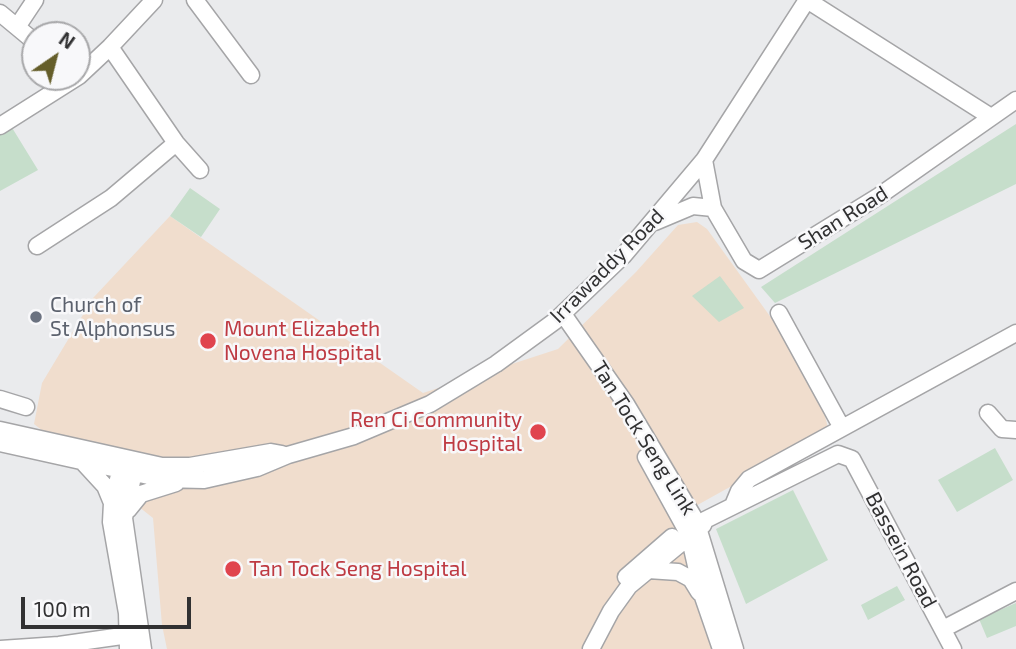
<!DOCTYPE html>
<html>
<head>
<meta charset="utf-8">
<style>
  body { margin:0 }
  #map { position:relative; width:1016px; height:649px; overflow:hidden; background:#eaebed; font-family:"Exo 2",sans-serif }
  canvas { display:block }
  .north { position:absolute; left:21px; top:21px; width:70px; height:70px; box-sizing:border-box; background:#f8f8fa; border:2px solid #a8a8aa; border-radius:50%; rotate:35deg; font-size:19px; font-weight:700; line-height:28px; text-align:center; color:#313132 }
  .north::after { content:''; display:block; margin:auto; width:24px; height:32px; background:#655e2a; clip-path:polygon(50% 0,100% 100%,50% 72%,0 100%) }
  .scale { position:absolute; left:21px; top:597px; width:170px; height:32px; box-sizing:border-box; border:4px solid #313132; border-top:0; padding-left:9px; font-size:21px; line-height:24px; white-space:nowrap; color:#313132; -webkit-text-stroke:5px #f8f8fa; paint-order:stroke }
</style>
</head>
<body>
<div id="map">
<canvas width="1016" height="649"></canvas>
<div class="north">N</div>
<div class="scale">100 m</div>
</div>
<script>
const ctx = document.querySelector('canvas').getContext('2d');
ctx.lineJoin = 'round';
function fill(path, color) { ctx.fillStyle = color; ctx.fill(path, 'evenodd'); }
const shape = rows => new Path2D(rows.map(r => 'M' + r).join(''));
function trace(path, color, width, dash) { ctx.strokeStyle = color; ctx.lineWidth = width; ctx.lineCap = dash ? 'butt' : 'round'; ctx.setLineDash(dash || []); ctx.stroke(path); }
function label(font, color, halo, rows, align = 'center') {
  ctx.font = font + ' "Exo 2",sans-serif'; ctx.lineWidth = 5; ctx.setLineDash([]); ctx.textBaseline = 'middle'; ctx.strokeStyle = halo; ctx.fillStyle = color; for (const [text, x, y, turn = 0] of rows) {
    ctx.save(); ctx.translate(x, y); ctx.rotate((+turn || 0) * Math.PI / 180); ctx.textAlign = isNaN(turn) ? turn : align; if (halo) ctx.strokeText(text, 0, 0); ctx.fillText(text, 0, 0); ctx.restore();
  }
}
const medical = shape([
  [170,216,423,393,558,349,636,272,678,225,697,222,707,229,816,380,829,432,674,518,688,558,693,593,714,649,167,649,162,625,153,518,34,424,42,383,93,298]
]);
const green = shape([
  [1016,124,1016,184,775,303,761,287],
  [11,126,38,170,0,191,0,128],
  [190,188,220,209,201,237,170,216],
  [720,276,744,308,719,322,692,296],
  [995,448,1013,480,957,512,938,480],
  [793,490,828,560,746,604,716,529],
  [897,586,905,600,868,620,861,605],
  [1016,603,1016,626,987,638,979,619]
]);
const minor = shape([
  [195,0,251,75],
  [807,0,991,117],
  [0,13,35,42],
  [17,27,35,0],
  [110,47,176,143,200,170],
  [0,126,79,76,110,47,154,0],
  [704,160,713,208,744,261,759,270,879,196,1016,100],
  [655,222,693,206,713,208],
  [37,246,111,198,176,143],
  [779,313,842,428],
  [563,314,626,404,696,521,735,649],
  [0,399,26,407],
  [988,413,1002,429,1016,430],
  [0,430,162,466,190,466,271,452,282,454],
  [0,443,162,479,204,480,257,468,288,455,354,436,430,404,496,364,555,321,623,256,704,160,807,0],
  [646,457,689,535,703,597,721,649],
  [123,460,112,503,111,522,127,613,128,649],
  [82,461,105,486,112,503],
  [136,463,124,518,143,649],
  [734,503,739,491,749,479,1016,333],
  [128,510,141,494,176,483],
  [648,570,678,572,691,579,699,592],
  [626,577,672,537],
  [943,629,1016,591],
  [0,649,59,645,136,634],
  [591,649,611,611,629,586,703,525,705,520,838,454,852,459,953,649]
]);
const markers = [
  [36,317,7,"#6b7280"],
  [208,341,9,"#e0444e"],
  [538,432,9,"#e0444e"],
  [233,569,9,"#e0444e"]
];
const streetNames = [
  ["Shan Road",843,218,-32],
  ["Irrawaddy Road",607,266,-45],
  ["Tan Tock Seng Link",644,438,58],
  ["Bassein Road",901,550,62]
];
const worshipNames = [
  ["Church of",50,305],
  ["St Alphonsus",50,329]
];
const healthNames = [
  ["Mount Elizabeth",224,329],
  ["Novena Hospital",224,353],
  ["Ren Ci Community",522,420,"right"],
  ["Hospital",522,444,"right"],
  ["Tan Tock Seng Hospital",249,569]
];
fill(medical, '#f0ddcd');
fill(green, '#c6decb');
trace(minor, '#a5a5a7', 19);
trace(minor, '#fff', 16);
for (const [x, y, r, color] of markers) { const dot = new Path2D(); dot.arc(x, y, r, 0, 2 * Math.PI); ctx.fillStyle = color; ctx.fill(dot); trace(dot, '#f8f8fa', 2.5); }
label('21px', '#313132', '#f8f8fa', streetNames);
label('21px', '#5b616d', '#f8f8fa', worshipNames, 'left');
label('21px', '#be3a42', '#f8f8fa', healthNames, 'left');
</script>
</body>
</html>
